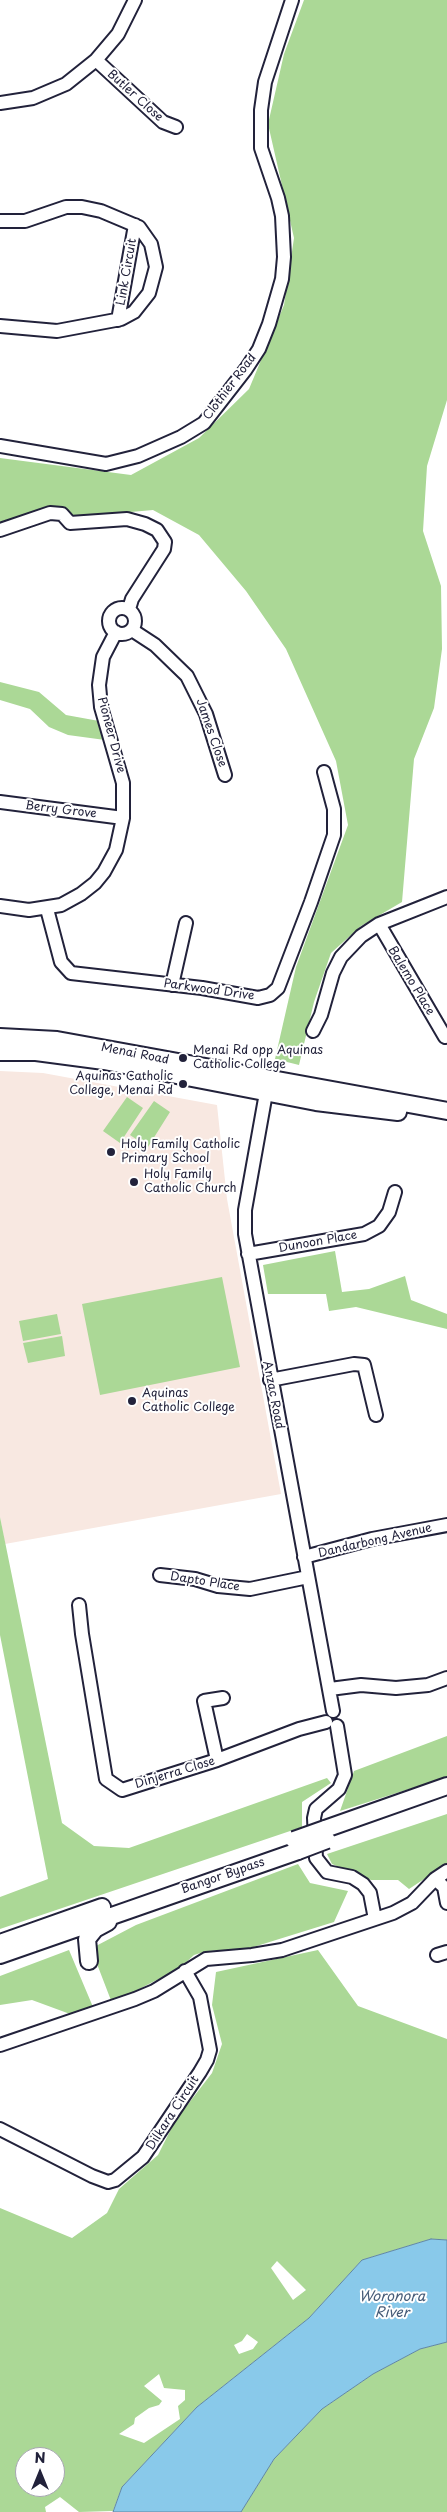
<!DOCTYPE html>
<html>
<head>
<meta charset="utf-8">
<style>
  body { margin:0 }
  #map { position:relative; width:447px; height:2512px; overflow:hidden; background:#fff; font-family:"Playpen Sans",sans-serif }
  canvas { display:block }
  .north { position:absolute; left:15px; top:2447px; width:50px; height:50px; box-sizing:border-box; background:#fff; border:1px solid #a7a7b1; border-radius:50%; rotate:0deg; font-size:14px; font-weight:700; line-height:20px; text-align:center; color:#22223b }
  .north::after { content:''; display:block; margin:auto; width:18px; height:22px; background:#22223b; clip-path:polygon(50% 0,100% 100%,50% 72%,0 100%) }
</style>
</head>
<body>
<div id="map">
<canvas width="447" height="2512"></canvas>
<div class="north">N</div>
</div>
<script>
const ctx = document.querySelector('canvas').getContext('2d');
ctx.lineJoin = 'round';
function fill(path, color) { ctx.fillStyle = color; ctx.fill(path, 'evenodd'); }
const shape = rows => new Path2D(rows.map(r => 'M' + r).join(''));
function trace(path, color, width, dash) { ctx.strokeStyle = color; ctx.lineWidth = width; ctx.lineCap = dash ? 'butt' : 'round'; ctx.setLineDash(dash || []); ctx.stroke(path); }
function label(font, color, halo, rows, align = 'center') {
  ctx.font = font + ' "Playpen Sans",sans-serif'; ctx.lineWidth = 4; ctx.setLineDash([]); ctx.textBaseline = 'middle'; ctx.strokeStyle = halo; ctx.fillStyle = color; for (const [text, x, y, turn = 0] of rows) {
    ctx.save(); ctx.translate(x, y); ctx.rotate((+turn || 0) * Math.PI / 180); ctx.textAlign = isNaN(turn) ? turn : align; if (halo) ctx.strokeText(text, 0, 0); ctx.fillText(text, 0, 0); ctx.restore();
  }
}
const built = shape([
  [0,1071,43,1073,217,1105,227,1199,281,1494,5,1544,0,1517]
]);
const green = shape([
  [304,0,447,0,447,400,427,466,423,531,441,586,442,649,434,708,414,759,402,902,361,926,331,953,314,1002,299,1065,275,1059,296,967,348,825,336,761,286,649,246,591,199,535,153,510,75,517,64,511,0,527,0,458,131,475,199,438,249,389,284,305,294,238,268,124,284,54],
  [0,682,39,692,66,715,99,721,105,740,68,735,49,727,30,709,0,700],
  [127,1097,143,1108,120,1143,103,1131],
  [154,1101,170,1112,148,1147,130,1135],
  [335,1251,342,1292,369,1289,405,1276,411,1300,447,1314,447,1329,356,1307,329,1311,326,1294,268,1294,263,1265],
  [222,1277,240,1367,100,1395,82,1304],
  [57,1314,61,1334,23,1341,19,1321],
  [62,1336,65,1356,28,1363,23,1343],
  [0,1517,62,1823,94,1846,129,1848,327,1778,331,1783,302,1802,302,1827,0,1929,0,1897,48,1879,0,1635],
  [447,1736,447,1777,340,1811,354,1771],
  [447,1814,447,1864,409,1889,398,1880,371,1880,332,1864,327,1854],
  [298,1864,310,1883,348,1891,334,1922,247,1949,207,1951,194,1955,180,1968,112,2003,97,1964,94,1947,136,1925],
  [69,1950,93,2007,70,2014,32,2000,0,2005,0,1976],
  [318,1950,358,2006,447,2039,447,2240,431,2239,362,2260,309,2318,197,2407,122,2487,113,2511,79,2512,60,2497,45,2507,46,2512,0,2512,0,2208,72,2238,107,2213,119,2189,158,2155,175,2121,212,2073,222,2044,212,2005,216,1972],
  [277,2261,306,2290,293,2300,271,2268],
  [247,2334,258,2342,253,2349,239,2354,234,2345,242,2341],
  [159,2374,164,2388,185,2390,185,2400,178,2406,180,2419,144,2443,119,2434,134,2424,135,2418,149,2408,159,2405,162,2401,144,2386],
  [25,2457,55,2457,55,2487,25,2487],
  [447,2342,447,2512,241,2512,274,2459,322,2409,373,2374,420,2349]
]);
const water = shape([
  [431,2239,447,2240,447,2342,420,2349,373,2374,322,2409,274,2459,241,2512,113,2512,122,2487,197,2407,309,2318,362,2260,431,2239]
]);
const minor = shape([
  [96,60,163,122,176,127],
  [0,103,33,98,66,84,96,60,118,34,135,0],
  [0,221,25,221,66,207,82,207,101,211,139,227,151,244,156,267,149,293,134,312,121,319,57,331,0,326],
  [118,320,135,225],
  [0,446,106,464,138,456,181,437,204,423,246,369,259,349,269,324,282,279,284,257,282,216,278,198,261,148,261,110,265,82,292,0],
  [0,530,50,513,62,514,70,523,127,519,145,524,157,530,165,542,164,549,132,599,129,609],
  '109 621a13 13 0 1 1 26 0a13 13 0 1 1-26 0Z',
  [132,630,155,645,187,676,206,714,225,775],
  [0,802,123,818],
  [0,906,29,910,61,905,81,894,95,883,104,872,116,850,123,818,123,783,101,707,99,685,103,657,116,632],
  [47,909,61,962,71,973,202,988,258,998,270,995,278,988,311,902,334,835,334,809,324,772],
  [379,924,445,1037],
  [172,985,186,923],
  [313,1031,321,1015,333,973,341,957,361,936,379,924,447,897],
  [266,1093,245,1210,245,1234,333,1711],
  [248,1254,364,1234,379,1226,389,1212,395,1192],
  [270,1380,354,1364,364,1365,376,1415],
  [304,1557,372,1539,447,1525],
  [160,1575,195,1579,218,1586,250,1589,308,1577],
  [79,1605,82,1634,106,1779,122,1790,217,1760,299,1729,326,1722],
  [330,1689,361,1685,396,1688,428,1685,447,1678],
  [337,1726,345,1775,339,1789,316,1809,314,1818,316,1858,327,1872,352,1877,363,1884,370,1893,375,1919],
  [217,1760,204,1701,223,1698],
  [435,1879,444,1887,447,1903],
  [437,1955,447,1952],
  [0,2045,135,1999,154,1991,206,1959,252,1955,282,1950,393,1913,412,1903,435,1879,447,1871],
  [0,2129,92,2176,108,2182,115,2180,143,2157,200,2072,207,2060,210,2050,200,1997,185,1971]
]);
const major = shape([
  [0,1037,57,1040,447,1111],
  [0,1052,36,1052,104,1061,316,1102,398,1112],
  [325,1829,447,1786],
  [0,1943,102,1907],
  [0,1955,298,1851],
  [89,1961,87,1939,95,1929,108,1922]
]);
const majorBridge = shape([
  [294,1840,325,1829],
  [298,1851,327,1840]
]);
const markers = [
  [183,1058,5,"#22223b"],
  [183,1084,5,"#22223b"],
  [111,1152,5,"#22223b"],
  [134,1182,5,"#22223b"],
  [132,1401,5,"#22223b"]
];
const streetNames = [
  ["Butler Close",135,96,42],
  ["Link Circuit",127,272,-80],
  ["Clothier Road",230,387,-53],
  ["James Close",211,733,71],
  ["Pioneer Drive",111,735,75],
  ["Berry Grove",61,810,7],
  ["Balemo Place",411,981,59],
  ["Parkwood Drive",209,990,8],
  ["Menai Road",135,1054,11],
  ["Dunoon Place",318,1242,-10],
  ["Anzac Road",273,1395,79],
  ["Dandarbong Avenue",375,1541,-13],
  ["Dapto Place",205,1582,9],
  ["Dinjerra Close",175,1773,-17],
  ["Bangor Bypass",223,1876,-19],
  ["Dilkara Circuit",173,2113,-57]
];
const poiNames = [
  ["Menai Rd opp Aquinas",193,1051],
  ["Catholic College",193,1065],
  ["Aquinas Catholic",173,1077,"right"],
  ["College, Menai Rd",173,1091,"right"],
  ["Holy Family Catholic",121,1145],
  ["Primary School",121,1159],
  ["Holy Family",144,1175],
  ["Catholic Church",144,1189],
  ["Aquinas",142,1394],
  ["Catholic College",142,1408]
];
const waterNames = [
  ["Woronora",392,2297],
  ["River",392,2313]
];
fill(built, '#f8e8e1');
fill(green, '#abd896');
fill(water, '#89c9ea');
trace(water, '#6086a4', 1);
trace(minor, '#22223b', 16);
trace(major, '#22223b', 20);
trace(minor, '#fff', 12);
trace(major, '#fff', 16);
trace(majorBridge, '#22223b', 20, []);
trace(majorBridge, '#fff', 16);
for (const [x, y, r, color] of markers) { const dot = new Path2D(); dot.arc(x, y, r, 0, 2 * Math.PI); ctx.fillStyle = color; ctx.fill(dot); trace(dot, '#fff', 2); }
label('12px', '#22223b', '#fff', streetNames);
label('12px', '#22223b', '#fff', poiNames, 'left');
label('italic 14px', '#465c78', '#fff', waterNames);
</script>
</body>
</html>
